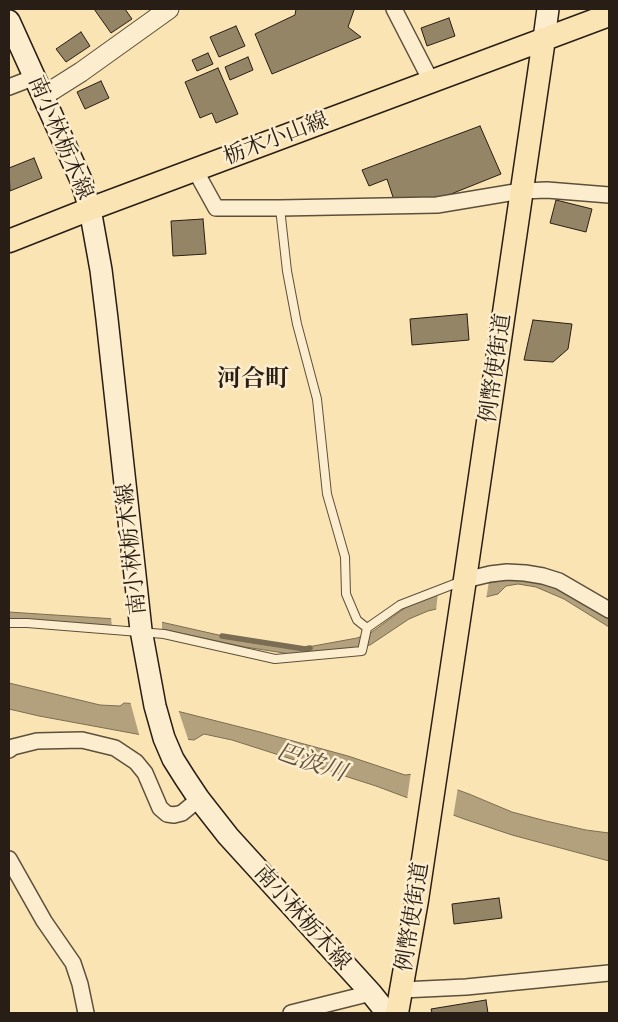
<!DOCTYPE html>
<html>
<head>
<meta charset="utf-8">
<style>
  body { margin:0 }
  #map { position:relative; width:618px; height:1022px; overflow:hidden; background:#fae4b3; font-family:"EB Garamond",serif }
  canvas { display:block }
  .frame { position:absolute; inset:0; border:10px solid #281e15; pointer-events:none }
</style>
</head>
<body>
<div id="map">
<canvas width="618" height="1022"></canvas>
<div class="frame"></div>
</div>
<script>
const ctx = document.querySelector('canvas').getContext('2d');
ctx.lineJoin = 'round';
function fill(path, color) { ctx.fillStyle = color; ctx.fill(path, 'evenodd'); }
const shape = rows => new Path2D(rows.map(r => 'M' + r).join(''));
function trace(path, color, width, dash) { ctx.strokeStyle = color; ctx.lineWidth = width; ctx.lineCap = dash ? 'butt' : 'round'; ctx.setLineDash(dash || []); ctx.stroke(path); }
function label(font, color, halo, rows, align = 'center') {
  ctx.font = font + ' "EB Garamond","Noto Serif JP",serif'; ctx.lineWidth = 5; ctx.setLineDash([]); ctx.textBaseline = 'middle'; ctx.strokeStyle = halo; ctx.fillStyle = color; for (const [text, x, y, turn = 0] of rows) {
    ctx.save(); ctx.translate(x, y); ctx.rotate((+turn || 0) * Math.PI / 180); ctx.textAlign = isNaN(turn) ? turn : align; if (halo) ctx.strokeText(text, 0, 0); ctx.fillText(text, 0, 0); ctx.restore();
  }
}
const water = shape([
  [517,577,561,588,609,615,609,627,564,599,536,587,518,584,506,586,498,594,428,611,409,619,370,645,349,650,297,655,245,647,166,630,9,619,9,612,161,622,254,643,297,649,357,638,372,632,409,605,435,595,517,577],
  [9,683,100,705,120,706,124,703,141,704,165,708,260,732,348,756,405,775,414,774,469,794,512,812,546,821,586,830,609,833,609,861,512,835,464,819,376,786,232,740,204,734,194,740,142,735,39,716,9,709,9,683]
]);
const pier = shape([
  [489,581,486,600,436,611,438,592],
  [111,617,162,620,162,632,112,628],
  [130,701,142,701,178,709,189,742,140,738],
  [415,771,458,787,453,818,407,800,411,772]
]);
const stream = shape([
  [222,636,305,649,310,648]
]);
const building = shape([
  [94,9,125,9,132,19,111,33,94,9],
  [296,9,353,9,354,10,348,27,361,37,272,74,255,34,295,15,296,9],
  [449,18,455,36,427,46,421,28,449,18],
  [236,26,245,46,219,57,210,37,236,26],
  [81,32,90,46,66,62,56,49,81,32],
  [208,53,213,64,197,71,192,60,208,53],
  [248,57,253,70,230,80,225,67,248,57],
  [218,68,238,114,216,123,212,113,200,118,185,82,218,68],
  [101,81,109,98,85,109,77,92,101,81],
  [480,126,501,174,431,202,394,200,387,179,369,186,362,170,480,126],
  [34,158,42,178,10,191,9,168,34,158],
  [556,200,592,209,586,232,550,223,556,200],
  [203,219,206,254,173,256,171,221,203,219],
  [467,314,469,340,412,345,410,319,467,314],
  [533,320,572,324,568,349,553,362,524,360,533,320],
  [499,898,502,918,454,924,452,904,499,898],
  [486,1000,488,1013,432,1013,431,1009,486,1000]
]);
const service = shape([
  [280,208,287,271,297,324,317,399,327,494,345,557,346,594,357,620,367,628,400,605,462,581],
  [9,623,27,623,164,634,275,659,362,651,367,628]
]);
const minor = shape([
  [394,9,431,81],
  [9,87,35,77],
  [195,170,216,208,280,208,437,205,521,191,547,190,609,195],
  [465,580,490,574,507,572,525,573,543,576,559,581,609,610],
  [9,750,13,747,37,741,82,740,115,748,136,762,145,773,160,808,167,814,174,815,182,813,199,799],
  [9,859,44,921,73,963,80,984,86,1013],
  [402,990,466,987,609,973],
  [291,1013,371,993]
]);
const tertiary = shape([
  [43,96,81,72,169,9]
]);
const secondary = shape([
  [9,21,81,180,90,209,101,270,107,319,141,630,155,706,164,738,173,759,185,778,199,799,228,836,371,993,387,1013],
  [544,39,548,9]
]);
const primary = shape([
  [9,241,90,209,609,15],
  [397,1013,417,900,464,586,544,39]
]);
const streetNames = [
  ["南小林栃木線",60,138,67],
  ["栃木小山線",276,139,-21],
  ["例幣使街道",496,368,-82],
  ["南小林栃木線",132,549,-96],
  ["例幣使街道",413,917,-81],
  ["南小林栃木線",302,918,48]
];
const neighbourhoodNames = [
  ["河合町",253,379]
];
const waterNames = [
  ["巴波川",311,763,19]
];
fill(water, '#b3a17d');
trace(water, '#7b6d53', 1);
fill(pier, '#fae4b3');
trace(stream, '#7b6d53', 5.5);
fill(building, '#958567');
trace(building, '#281e15', 1);
trace(service, '#5c503c', 10);
trace(minor, '#5c503c', 18);
trace(tertiary, '#5c503c', 21);
trace(secondary, '#281e15', 24);
trace(primary, '#281e15', 25);
trace(service, '#fcedce', 8);
trace(minor, '#fcedce', 15);
trace(tertiary, '#fcedce', 19);
trace(secondary, '#fcedce', 21);
trace(primary, '#fae4b3', 22);
label('22px', '#281e15', '#fcedce', streetNames);
label('bold 24px', '#281e15', '#fcedce', neighbourhoodNames);
label('italic 24px', '#60523f', '#fcedce', waterNames);
</script>
</body>
</html>
